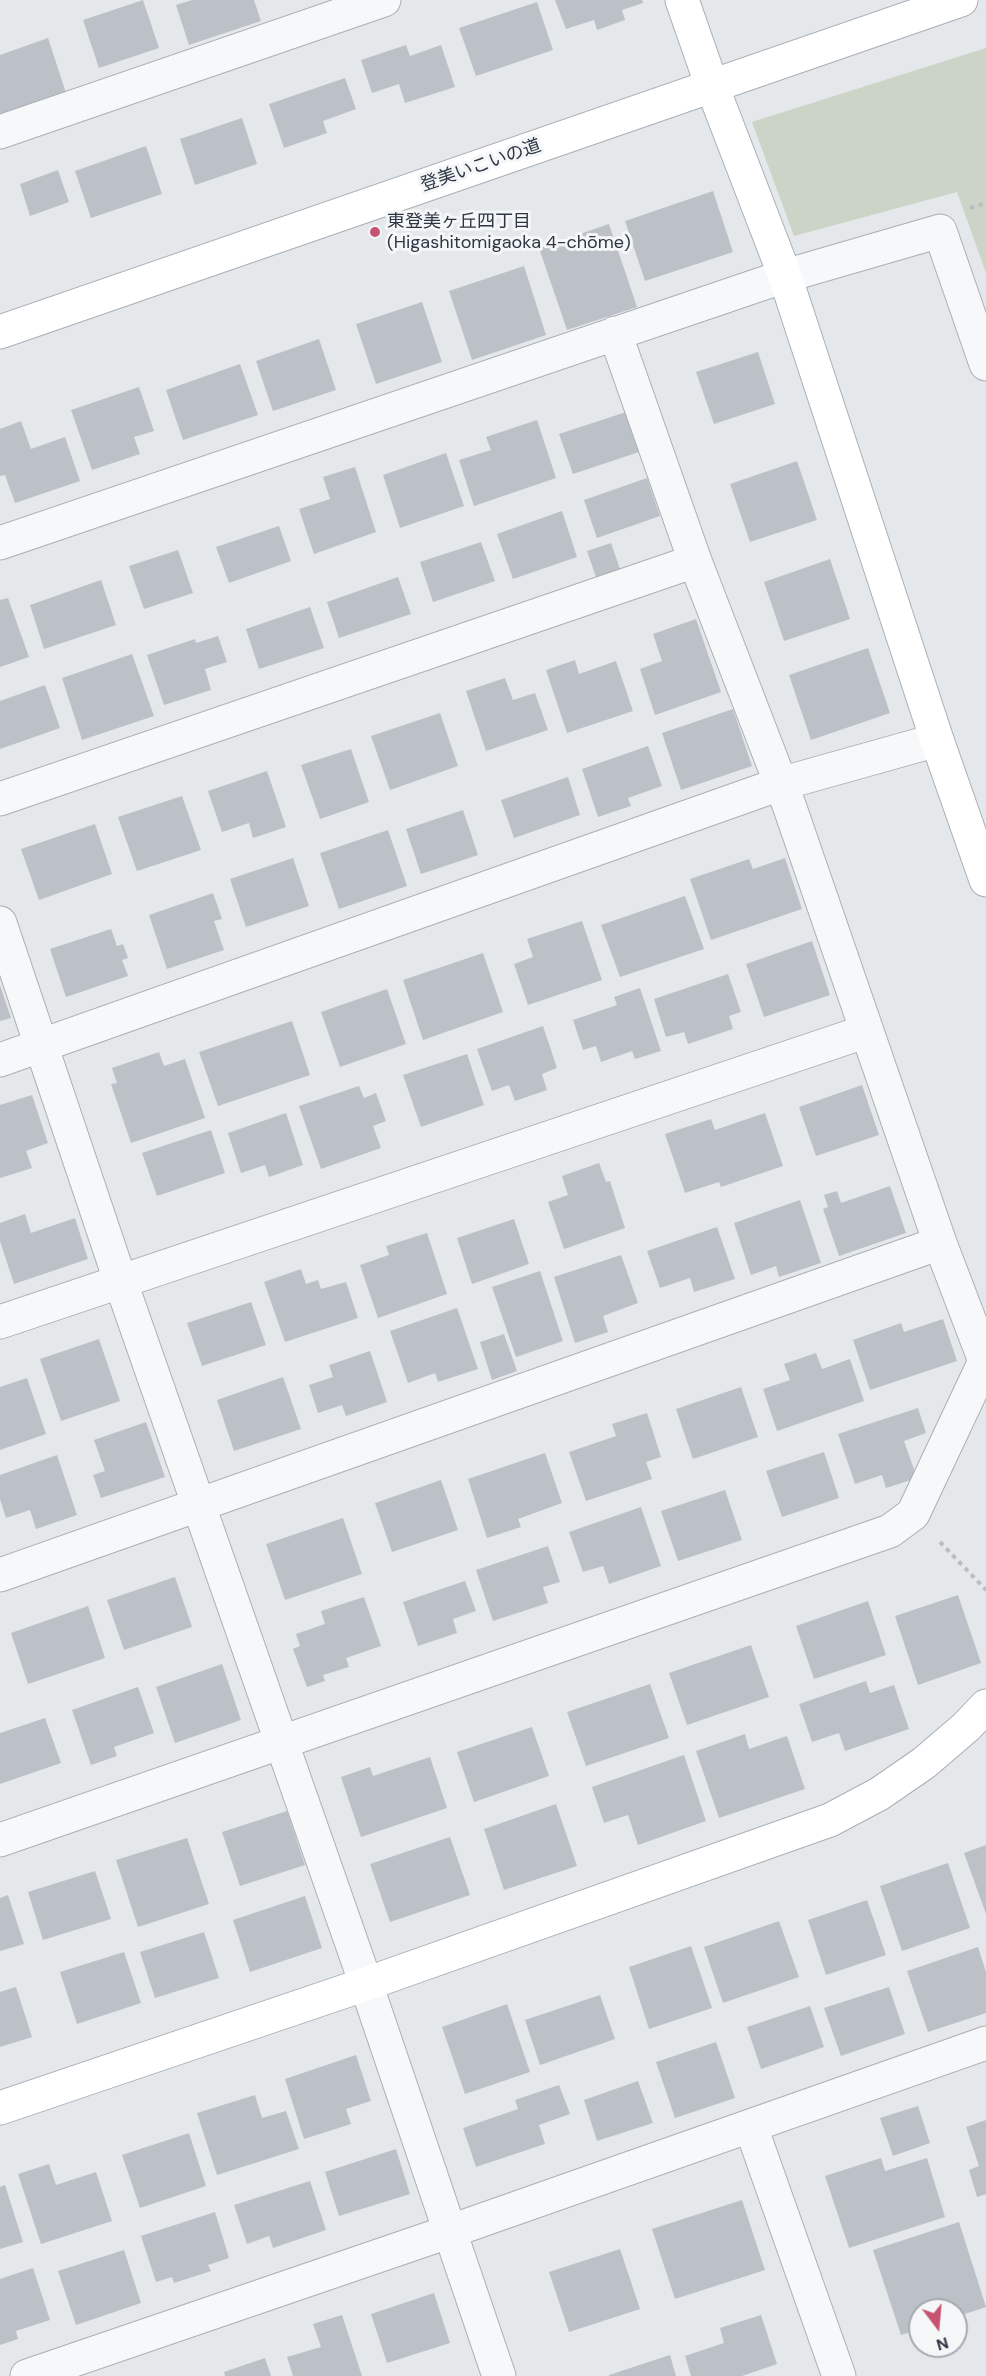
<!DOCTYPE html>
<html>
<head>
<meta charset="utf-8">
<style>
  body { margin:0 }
  #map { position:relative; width:986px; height:2376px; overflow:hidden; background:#e4e8eb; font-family:"DM Sans",sans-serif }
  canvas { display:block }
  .north { position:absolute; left:908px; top:2298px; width:60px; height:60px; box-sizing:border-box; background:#f4f6f8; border:2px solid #a4aab0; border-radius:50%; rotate:164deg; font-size:16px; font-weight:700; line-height:24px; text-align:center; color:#2d3743 }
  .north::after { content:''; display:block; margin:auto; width:21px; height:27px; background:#c65371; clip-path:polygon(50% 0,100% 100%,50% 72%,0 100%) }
</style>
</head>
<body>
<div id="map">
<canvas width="986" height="2376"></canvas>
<div class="north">N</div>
</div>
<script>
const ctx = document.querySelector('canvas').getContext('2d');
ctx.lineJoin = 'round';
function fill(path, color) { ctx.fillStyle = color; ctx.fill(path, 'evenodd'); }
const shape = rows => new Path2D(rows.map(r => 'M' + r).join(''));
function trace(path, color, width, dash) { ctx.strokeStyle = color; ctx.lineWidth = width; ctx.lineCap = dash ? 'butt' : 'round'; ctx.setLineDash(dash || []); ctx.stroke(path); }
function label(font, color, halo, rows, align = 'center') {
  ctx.font = font + ' "DM Sans","Noto Sans JP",sans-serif'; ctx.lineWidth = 6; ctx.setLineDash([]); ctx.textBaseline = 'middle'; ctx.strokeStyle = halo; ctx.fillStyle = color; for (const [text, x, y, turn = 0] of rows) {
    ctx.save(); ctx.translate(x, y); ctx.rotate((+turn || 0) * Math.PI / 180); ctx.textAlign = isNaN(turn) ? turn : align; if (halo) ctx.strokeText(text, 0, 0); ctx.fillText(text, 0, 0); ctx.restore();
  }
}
const green = shape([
  [986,48,986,273,957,192,794,236,752,122]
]);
const building = shape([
  [143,0,159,48,99,68,83,20],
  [192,0,254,0,261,21,189,45,176,5],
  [555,0,642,0,643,3,622,10,625,20,597,30,594,20,566,29],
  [537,2,553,50,476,76,459,28],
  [48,38,67,96,0,119,0,55],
  [406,45,410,56,441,45,455,87,405,103,399,84,372,93,361,60],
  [345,78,356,109,323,121,327,133,284,148,269,104],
  [242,118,257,164,195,185,180,139],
  [146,146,162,194,91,218,75,171],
  [58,170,69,202,30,216,20,184],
  [713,191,733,252,645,281,625,221],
  [609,224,637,307,567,330,539,248],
  [524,266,546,335,472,360,449,291],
  [422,302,442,362,376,384,356,324],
  [319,339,336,390,273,411,256,361],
  [758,352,775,404,714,424,696,372],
  [240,364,258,415,183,440,166,390],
  [139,387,154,431,134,437,140,454,92,470,71,410],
  [626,412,639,452,573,474,559,434],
  [537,420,556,478,474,506,459,460,491,450,486,437],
  [21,421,31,449,65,437,80,481,15,503,5,475,0,476,0,429],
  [446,453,464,506,400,528,383,475],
  [797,461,817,520,750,542,730,484],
  [355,467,376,532,314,554,299,509,330,499,323,477],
  [647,478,660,516,597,538,584,500],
  [562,511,577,557,513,579,497,534],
  [279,526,291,561,229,583,216,547],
  [481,542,495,581,433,602,420,562],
  [611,543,621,572,597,580,587,551],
  [178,550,193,593,144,609,129,566],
  [830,559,850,619,784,641,764,582],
  [398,577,411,614,339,638,327,602],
  [101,580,116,625,44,649,30,605],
  [8,598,29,657,0,667,0,600],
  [310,607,324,648,259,669,246,629],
  [696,619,721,692,655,715,640,669,662,661,653,634],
  [218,636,227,662,205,669,211,690,164,705,147,655,195,639,196,643],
  [868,648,890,713,811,740,789,675],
  [132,654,154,716,82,740,62,678],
  [575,660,579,674,616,661,633,711,567,733,546,670],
  [505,678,513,700,535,693,548,730,486,751,466,691],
  [45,685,60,728,0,749,0,701],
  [733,709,752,766,681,790,662,733],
  [440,713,458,766,390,790,371,736],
  [648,746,662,786,628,798,631,806,598,817,582,769],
  [351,749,369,802,320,819,301,765],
  [267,771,286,827,253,838,249,823,222,832,208,791],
  [568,777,580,815,514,838,501,800],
  [182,796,201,850,137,871,118,817],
  [463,810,478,855,421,874,406,829],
  [95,824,112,874,39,900,21,849],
  [388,830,407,886,339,909,320,853],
  [293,858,309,906,246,927,230,879],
  [785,858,802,909,711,940,690,879,749,859,753,869],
  [213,893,222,919,214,921,224,950,167,969,149,915],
  [685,896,704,949,620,977,601,925],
  [582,921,602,980,528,1005,514,964,533,957,527,939],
  [111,929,117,946,123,944,128,958,122,960,128,976,66,997,50,949],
  [812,941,830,995,764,1017,746,964],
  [483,953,503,1012,423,1040,403,980],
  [728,974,741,1012,729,1016,733,1029,688,1044,684,1032,666,1037,654,999],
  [0,985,11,1018,0,1021],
  [640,988,661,1051,635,1059,632,1051,601,1062,596,1046,583,1050,573,1020,617,1005,614,997],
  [387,989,406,1044,340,1067,321,1012],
  [292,1021,310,1075,218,1106,199,1052],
  [543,1026,557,1068,542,1074,547,1090,515,1101,509,1085,492,1091,477,1049],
  [159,1052,164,1066,185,1059,205,1118,131,1143,111,1084,117,1083,112,1068],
  [467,1054,484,1105,421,1127,403,1075],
  [862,1085,879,1135,816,1156,799,1107],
  [359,1086,364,1098,376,1093,386,1121,373,1126,381,1148,321,1169,299,1106],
  [32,1095,48,1143,26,1151,32,1168,0,1178,0,1105],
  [286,1113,303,1165,269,1177,265,1165,241,1173,228,1133],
  [765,1113,783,1166,721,1187,719,1182,685,1193,665,1134,711,1119,715,1130],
  [211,1130,225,1173,157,1196,142,1153],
  [599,1163,606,1182,610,1181,625,1228,564,1249,548,1202,568,1195,562,1176],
  [890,1186,906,1233,839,1256,823,1209,828,1207,824,1195,837,1191,841,1203],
  [800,1200,821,1263,779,1277,776,1266,751,1275,734,1223],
  [25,1214,31,1233,75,1218,88,1259,14,1284,0,1241,0,1223],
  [514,1219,529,1264,472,1284,457,1238],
  [717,1227,735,1279,694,1292,690,1278,660,1288,647,1251],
  [427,1233,447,1294,378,1318,360,1265,389,1255,386,1246],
  [621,1255,638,1303,603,1316,608,1332,575,1343,554,1277],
  [301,1269,306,1284,318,1280,321,1289,346,1282,358,1318,285,1342,264,1282],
  [540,1271,563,1341,516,1357,492,1287],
  [251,1302,266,1345,202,1366,187,1323],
  [457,1308,478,1369,438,1382,435,1373,408,1383,390,1331],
  [943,1319,957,1361,870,1390,853,1340,901,1323,904,1332],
  [504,1334,517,1371,492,1380,480,1342],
  [99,1339,120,1401,61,1421,40,1359],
  [370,1351,387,1402,346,1416,342,1405,318,1413,309,1385,333,1377,329,1365],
  [816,1353,822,1369,850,1359,864,1401,777,1431,763,1389,790,1380,784,1364],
  [283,1377,301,1429,234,1451,217,1400],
  [27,1378,46,1434,0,1450,0,1387],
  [741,1387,758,1437,693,1459,676,1409],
  [918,1408,926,1433,904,1441,917,1478,886,1488,882,1475,855,1484,838,1434],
  [647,1413,661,1457,646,1462,652,1479,586,1501,569,1452,616,1436,612,1424],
  [146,1422,165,1477,101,1498,93,1475,105,1471,94,1440],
  [824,1452,839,1498,782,1517,766,1471],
  [545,1453,562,1503,518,1519,521,1527,487,1538,468,1479],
  [57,1455,77,1515,36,1529,30,1510,6,1518,0,1499,0,1475],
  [441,1480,458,1530,392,1552,375,1503],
  [725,1490,742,1540,678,1561,661,1511],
  [641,1507,661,1566,609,1584,603,1566,583,1572,569,1532],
  [343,1518,362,1574,285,1600,266,1544],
  [548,1546,560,1582,543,1587,548,1603,493,1621,476,1570],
  [175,1577,192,1627,124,1650,107,1600],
  [465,1581,476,1611,453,1619,457,1633,418,1646,403,1602],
  [958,1595,981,1663,918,1685,895,1616],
  [364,1597,381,1646,346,1658,349,1667,323,1675,325,1681,307,1687,293,1649,300,1646,296,1634,325,1624,321,1611],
  [868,1601,886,1655,814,1679,796,1626],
  [88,1606,105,1658,28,1684,11,1633],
  [751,1645,769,1697,687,1725,669,1673],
  [222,1664,241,1720,175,1743,156,1687],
  [866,1681,870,1693,894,1685,909,1729,845,1751,839,1733,812,1742,799,1704],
  [650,1684,669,1738,586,1766,567,1712],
  [138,1687,154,1733,114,1747,117,1756,91,1765,72,1710],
  [45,1718,61,1763,0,1784,0,1733],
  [532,1727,549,1776,474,1802,457,1752],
  [745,1734,749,1749,787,1736,805,1789,719,1818,696,1751],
  [684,1755,706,1821,638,1845,628,1815,604,1823,592,1787],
  [430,1757,447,1808,361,1837,341,1777,370,1767,373,1776],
  [556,1804,577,1866,504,1890,484,1829],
  [287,1811,305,1865,240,1886,222,1832],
  [450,1837,470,1895,390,1922,370,1864],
  [187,1838,209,1904,138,1927,116,1860],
  [986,1845,986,1914,964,1853],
  [948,1863,970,1928,902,1951,880,1886],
  [95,1871,111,1919,43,1940,28,1892],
  [8,1895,24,1944,0,1951,0,1898],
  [305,1896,322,1948,250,1972,233,1920],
  [867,1900,886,1955,826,1975,808,1920],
  [779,1921,799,1977,723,2003,704,1947],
  [204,1932,219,1978,155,1998,140,1952],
  [691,1946,712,2008,649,2029,629,1967],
  [978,1947,986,1972,986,2013,928,2032,907,1971],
  [124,1952,141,2003,77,2024,60,1972],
  [16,1987,32,2037,0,2047,0,1992],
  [889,1987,905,2034,841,2056,824,2008],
  [600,1995,615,2039,540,2065,525,2020],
  [507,2004,530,2072,465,2094,442,2027],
  [810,2006,824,2047,761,2069,747,2027],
  [716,2042,735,2098,675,2118,656,2062],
  [356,2055,371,2101,346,2109,351,2124,304,2139,285,2079],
  [638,2081,653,2123,597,2141,584,2100],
  [559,2085,570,2114,539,2125,545,2144,476,2167,463,2128,518,2109,515,2100],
  [255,2095,262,2118,286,2111,299,2149,217,2175,197,2113],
  [918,2106,930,2143,893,2156,880,2118],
  [986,2120,986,2194,977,2197,969,2170,979,2166,966,2127],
  [189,2133,206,2186,140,2208,122,2155],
  [396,2149,410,2194,339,2216,325,2172],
  [881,2158,885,2171,927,2158,945,2217,849,2248,825,2176],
  [49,2164,56,2185,96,2172,112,2221,41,2244,18,2174],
  [310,2181,326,2230,273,2248,269,2236,247,2244,234,2205],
  [5,2185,23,2242,0,2249,0,2187],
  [742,2200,765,2270,675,2299,652,2229],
  [215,2212,229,2258,208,2265,211,2271,174,2283,172,2277,156,2282,141,2236],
  [959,2222,986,2307,956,2317,956,2310,920,2310,920,2329,901,2335,873,2250],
  [620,2249,640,2309,569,2332,549,2272],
  [124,2250,141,2303,76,2325,58,2271],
  [33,2268,50,2320,16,2331,18,2339,0,2345,0,2279],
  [434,2293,450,2343,387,2363,371,2314],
  [342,2315,362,2376,293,2376,287,2357,321,2347,313,2324],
  [761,2315,777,2364,742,2376,691,2376,685,2356,724,2343,720,2328],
  [670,2355,676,2376,609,2376,609,2375],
  [265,2358,271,2376,225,2376,224,2372]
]);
const path = shape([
  [970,208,986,203],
  [940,1542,986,1590]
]);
const street = shape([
  [0,132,384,0],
  [0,543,785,276,940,231,986,364],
  [0,799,695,561],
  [0,923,120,1280,366,1984,499,2376],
  [0,1060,780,784,937,740],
  [0,1322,867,1031],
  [0,1575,940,1243],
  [0,1840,890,1531,913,1514,985,1361,940,1243,789,805,695,561,615,333],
  [751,2127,839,2376],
  [27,2376,451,2231,986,2043]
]);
const secondary = shape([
  [682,0,712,86,785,276,937,740,986,880],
  [0,332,961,0],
  [0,2108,366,1984,830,1820,879,1794,924,1763,966,1727,986,1706]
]);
const markers = [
  [375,232,6,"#c65371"]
];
const streetNames = [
  ["登美いこいの道",481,166,-19]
];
const poiNames = [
  ["東登美ヶ丘四丁目",387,222],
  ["(Higashitomigaoka 4-chōme)",387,243]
];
fill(green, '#cbd4c6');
fill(building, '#bcc1c8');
trace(street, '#a9afb5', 35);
trace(secondary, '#a9afb5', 35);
trace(path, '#babec2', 4, [4.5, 4.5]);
trace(street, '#f7f8f9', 33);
trace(secondary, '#fff', 33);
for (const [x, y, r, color] of markers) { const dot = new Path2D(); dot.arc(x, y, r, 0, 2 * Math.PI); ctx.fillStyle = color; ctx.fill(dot); trace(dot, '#f4f6f8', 2); }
label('18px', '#2d3743', '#f4f6f8', streetNames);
label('18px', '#2d3743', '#f4f6f8', poiNames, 'left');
</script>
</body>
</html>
